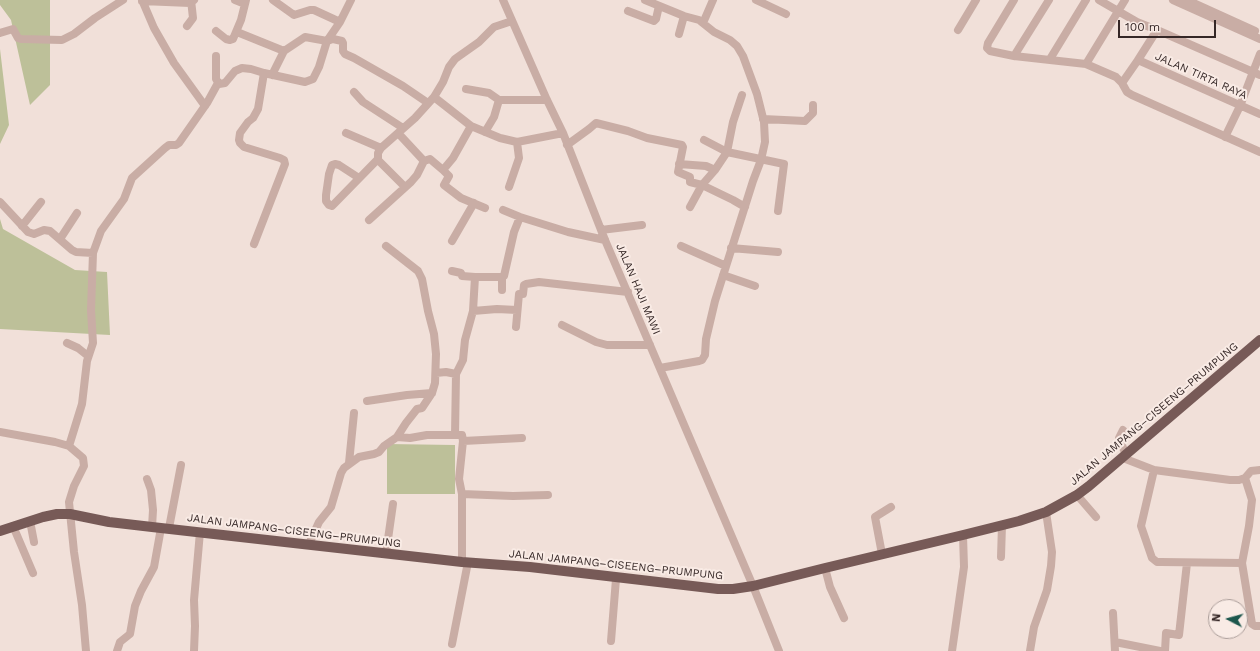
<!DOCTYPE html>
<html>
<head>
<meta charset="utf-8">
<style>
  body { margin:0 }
  #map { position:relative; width:1260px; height:651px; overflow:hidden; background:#f1e0d9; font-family:"Work Sans",sans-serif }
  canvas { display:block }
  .north { position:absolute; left:1208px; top:599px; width:40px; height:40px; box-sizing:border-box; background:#f9ebe5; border:1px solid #ab9d99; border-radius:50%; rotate:276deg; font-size:11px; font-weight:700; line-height:16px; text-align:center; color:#352726 }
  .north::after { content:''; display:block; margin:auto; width:14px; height:18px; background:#1c564c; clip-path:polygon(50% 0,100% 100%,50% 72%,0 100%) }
  .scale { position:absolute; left:1118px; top:20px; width:98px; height:18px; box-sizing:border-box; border:2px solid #352726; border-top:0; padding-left:5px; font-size:12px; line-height:14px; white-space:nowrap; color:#352726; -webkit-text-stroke:3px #f9ebe5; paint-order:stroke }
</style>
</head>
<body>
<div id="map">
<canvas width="1260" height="651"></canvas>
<div class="north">N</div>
<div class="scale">100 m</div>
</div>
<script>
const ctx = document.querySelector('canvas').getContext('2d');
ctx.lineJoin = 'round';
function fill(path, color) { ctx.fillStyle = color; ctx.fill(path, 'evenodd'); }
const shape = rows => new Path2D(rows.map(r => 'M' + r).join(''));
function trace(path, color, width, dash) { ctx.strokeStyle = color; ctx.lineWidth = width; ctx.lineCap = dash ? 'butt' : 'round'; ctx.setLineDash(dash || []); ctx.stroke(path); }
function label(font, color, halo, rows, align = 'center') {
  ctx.font = font + ' "Work Sans",sans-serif'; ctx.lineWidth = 4; ctx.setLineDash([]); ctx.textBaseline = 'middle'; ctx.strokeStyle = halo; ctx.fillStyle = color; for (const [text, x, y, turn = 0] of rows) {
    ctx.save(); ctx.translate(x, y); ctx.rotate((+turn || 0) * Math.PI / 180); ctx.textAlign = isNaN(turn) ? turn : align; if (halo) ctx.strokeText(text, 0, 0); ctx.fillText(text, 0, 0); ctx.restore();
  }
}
const green = shape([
  [0,0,50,0,50,85,30,105,11,20,0,5],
  [0,49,9,125,0,144],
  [0,219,3,229,75,270,107,272,110,335,0,329],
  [387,444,455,445,455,494,387,494]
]);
const minor = shape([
  [142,0,154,28,174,63,205,106],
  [235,0,245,4],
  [503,0,547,100,563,133,605,240,753,586,779,651],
  [645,0,684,16,699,20,714,32,730,40,737,46,743,56,757,94,764,122,765,142,761,160,753,181,715,301,706,339,705,355,702,360,699,361,660,368],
  [756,0,786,14],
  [1014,0,988,43,987,48,990,51,1014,56,1086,64,1116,77,1122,83,1127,92,1132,95,1260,152],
  [1099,0,1137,22,1157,30,1138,60,1260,114],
  [1173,0,1260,39],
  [1187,0,1255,31],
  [142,1,190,3,194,0],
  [628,11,654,21,656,19,659,6],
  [340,22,351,0],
  [703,23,713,0],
  [187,26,193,18,191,0],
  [958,30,976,0],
  [1157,30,1253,72,1240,106,1225,137],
  [216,31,226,39,230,40,233,39,241,20,246,0],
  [237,32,284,51],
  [0,33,13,29,18,38,21,39,62,40,74,34,95,18,123,0],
  [679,34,684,16],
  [1260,54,1253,72,1260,75],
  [216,56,216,79,219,84,225,83,235,71,242,68,251,69,264,73,305,82,313,79,319,67,327,41,340,22,314,10,310,10,294,15,273,0],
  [1014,56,1049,0],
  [1050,59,1086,0],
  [1086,64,1125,0],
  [272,75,284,51,305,37,327,41,333,39,342,41,343,43,343,51,345,54,354,58,403,86,428,103],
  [1122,83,1138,60],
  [466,89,489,93,499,100,547,100],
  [354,92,363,102,403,128],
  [434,97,471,126,500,138,517,142,563,133],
  [763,119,805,121,813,113,813,105],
  [471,126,453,158,443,170,449,176,444,185,461,198,485,208],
  [485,132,494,117,499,100],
  [346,133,381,148],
  [704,140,727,152,784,164,778,211],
  [567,145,589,129,596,123,628,131,647,138,682,145,683,147,678,172,690,177,690,182,702,185,733,200,745,207],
  [424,161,430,159,443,170],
  [679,164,706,166,715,170],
  [359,178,339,165,335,164,332,165,329,174,326,195,326,201,329,205,332,206,335,203,378,159],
  [405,187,378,160,378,153,381,148,415,118,434,97,443,82,449,67,455,59,479,42,494,27,512,21],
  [509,187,519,158,517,142],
  [0,202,28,232,34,234,44,230,50,231,72,250,76,252,93,253,91,310,93,343,87,361,82,404,69,446],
  [690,207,702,185,715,170,727,152,733,122,742,95],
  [503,210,520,217,568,232,605,240],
  [369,220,411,182,417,175,424,161,398,133],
  [22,226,41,202],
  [601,230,642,225],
  [60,239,77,213],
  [452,241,474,203],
  [254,244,285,164,284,160,280,158,244,147,240,143,239,140,240,133,248,122,253,118,258,109,264,73],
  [681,246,726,266],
  [731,248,778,252],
  [93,253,101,231,124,199,132,178,165,148,169,145,176,145,179,143,207,103,218,83],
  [452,271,461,273,462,276,475,277,473,311,465,340,463,360,456,374,455,435],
  [723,275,755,286],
  [475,277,502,277],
  [502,290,502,277,504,276,514,232,520,217],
  [473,311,497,309,517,310],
  [562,325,596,342,607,345,650,345],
  [516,327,519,294,523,294,524,285,526,284,539,282,628,292],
  [67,343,78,348,88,356],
  [436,373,446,372,456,374],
  [367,401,407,395,432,393],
  [1123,430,1119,438,1126,455],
  [0,432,55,442,69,446,83,458,84,466,74,486,69,502,74,552,82,605,86,651],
  [397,437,410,438,427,435,462,435,463,441,459,479,462,494,462,562],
  [463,441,522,438],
  [1123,458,1154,470,1230,480,1239,480,1245,478,1251,471,1260,470],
  [349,463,354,413],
  [1154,470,1141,526,1152,558,1157,562,1161,562,1242,563],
  [1245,478,1252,500,1249,526,1242,563,1252,624,1255,626,1260,626],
  [147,479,151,490,153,510,152,527],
  [462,494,513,496,548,495],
  [1077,495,1096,517],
  [30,521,34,542],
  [13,526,33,573],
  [169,528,181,465],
  [309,544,319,522,331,507,341,473,344,468,359,457,374,454,379,452,384,446,397,437,406,423,417,409,422,408,432,393,435,383,436,354,434,334,428,311,422,279,418,271,386,246],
  [386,553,393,504],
  [882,554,875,517,891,507],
  [1001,557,1002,525],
  [825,568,830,587,844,618],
  [1113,613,1115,651],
  [611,641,616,579,615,578],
  [1115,642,1160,651],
  [452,644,468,562],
  [117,651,120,642,130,634,135,606,141,591,154,567,161,528],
  [194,651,195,626,194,600,200,532],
  [952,651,964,567,963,535],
  [1030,651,1034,627,1047,590,1051,566,1052,552,1046,512],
  [1165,651,1166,633,1179,635,1187,563]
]);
const major = shape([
  [0,531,43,517,57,514,70,514,109,522,152,527,462,562,530,567,718,589,733,589,753,586,825,568,963,535,1019,521,1046,512,1077,495,1089,486,1260,340]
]);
const streetNames = [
  ["JALAN TIRTA RAYA",1201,76,24],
  ["JALAN HAJI MAWI",638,289,67],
  ["JALAN JAMPANG–CISEENG–PRUMPUNG",1154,414,-40],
  ["JALAN JAMPANG–CISEENG–PRUMPUNG",294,531,7],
  ["JALAN JAMPANG–CISEENG–PRUMPUNG",616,565,6]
];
fill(green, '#bdc099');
trace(minor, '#c9ada5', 8);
trace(major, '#775a57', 10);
label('11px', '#352726', '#f9ebe5', streetNames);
</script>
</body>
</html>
